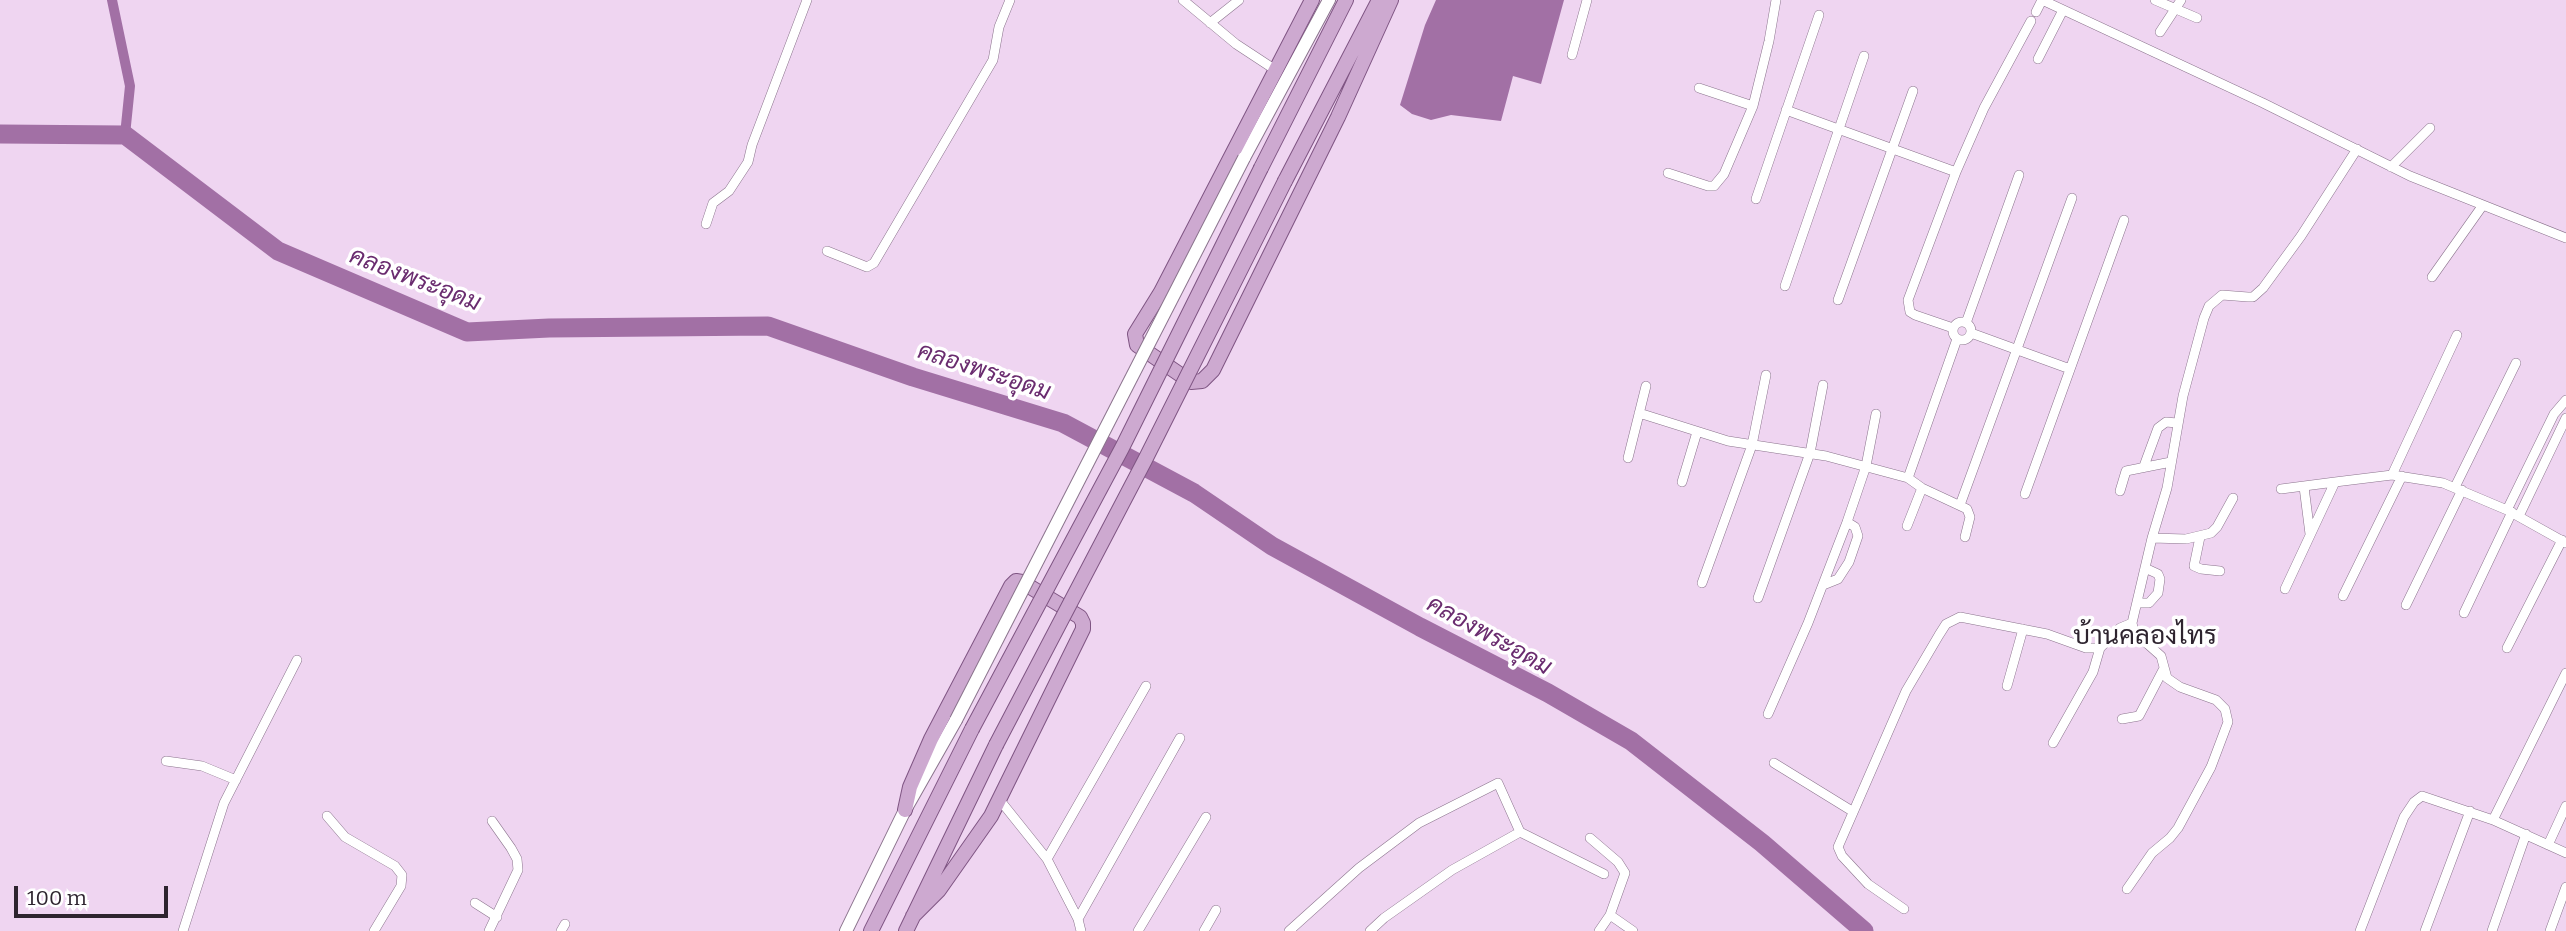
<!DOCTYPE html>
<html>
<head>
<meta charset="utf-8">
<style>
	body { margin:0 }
	#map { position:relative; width:2566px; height:931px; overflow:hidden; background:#efd5f1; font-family:Bitter,serif }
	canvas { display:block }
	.scale { position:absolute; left:14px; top:886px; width:154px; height:32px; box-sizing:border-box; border:4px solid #2e242f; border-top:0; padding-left:9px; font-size:21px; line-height:24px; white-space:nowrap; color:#2e242f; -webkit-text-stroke:5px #fff; paint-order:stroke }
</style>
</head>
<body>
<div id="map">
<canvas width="2566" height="931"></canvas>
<div class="scale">100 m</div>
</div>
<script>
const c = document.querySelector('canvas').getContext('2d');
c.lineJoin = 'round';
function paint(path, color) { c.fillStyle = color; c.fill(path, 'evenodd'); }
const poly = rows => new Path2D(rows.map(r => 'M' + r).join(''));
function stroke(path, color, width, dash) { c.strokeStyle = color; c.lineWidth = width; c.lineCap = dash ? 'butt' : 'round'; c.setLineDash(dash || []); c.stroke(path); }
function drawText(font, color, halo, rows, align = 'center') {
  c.font = font + ' Bitter,Sarabun,serif'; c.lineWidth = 7; c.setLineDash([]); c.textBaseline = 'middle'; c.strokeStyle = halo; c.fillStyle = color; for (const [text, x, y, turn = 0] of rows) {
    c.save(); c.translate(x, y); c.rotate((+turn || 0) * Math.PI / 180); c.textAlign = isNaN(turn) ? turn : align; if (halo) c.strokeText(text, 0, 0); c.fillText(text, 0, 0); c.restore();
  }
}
paint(poly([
	[1436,0,1564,0,1541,84,1513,76,1501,121,1451,115,1431,120,1412,114,1400,105,1425,25]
]), '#a270a5');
stroke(poly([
	[112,0,130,86,125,135]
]), '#a270a5', 10);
stroke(poly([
	[0,134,125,135,278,251,467,332,549,328,768,326,913,377,1063,423,1194,493,1272,546,1420,627,1548,693,1631,741,1762,843,1864,931]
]), '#a270a5', 19);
const minor = poly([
	[1183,0,1236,44,1274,69],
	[2042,0,2263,103,2410,176,2566,238],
	[2155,0,2197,18],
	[2036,12,2042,0],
	[1210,23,1239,0],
	[2160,32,2181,0],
	[1572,55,1587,0],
	[2038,59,2063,10],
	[1699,88,1753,106],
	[1786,110,1956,172],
	[2391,167,2430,128],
	[1668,173,1708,186,1714,186,1724,174,1753,106,1769,41,1776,0],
	[1756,199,1819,15],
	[706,224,713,203,729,191,748,162,752,145,807,0],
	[827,251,867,267,874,263,993,60,999,27,1010,0],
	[2432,277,2483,205],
	[1785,286,1864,56],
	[1838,300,1913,91],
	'1953 331a9 9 0 1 1 18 0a9 9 0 1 1-18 0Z',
	[1966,323,2019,175],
	[1953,328,1915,315,1910,312,1908,300,1956,172,1984,108,2031,21],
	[1971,333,2070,369],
	[1639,413,1728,441,1826,456,1908,478,1922,488,1967,509,1970,517,1965,537],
	[1628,458,1646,386],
	[2144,466,2158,428,2166,422,2177,423],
	[2392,475,2457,335],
	[1908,478,1957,339],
	[1682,482,1697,432],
	[2304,487,2310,534],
	[2455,487,2516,363],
	[2281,489,2335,482],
	[2120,491,2126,471,2171,462],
	[2025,494,2124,220],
	[1960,505,2072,198],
	[2507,510,2554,414,2566,400],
	[2519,516,2566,418],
	[1907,526,1922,488],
	[2200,537,2194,566,2201,569,2220,571],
	[2152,538,2186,539,2211,533,2217,527,2233,498],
	[1702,583,1752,445,1766,375],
	[1823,585,1838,579,1849,562,1858,536,1855,527,1847,522],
	[2285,589,2335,482,2392,475,2443,483,2507,510,2566,543],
	[2343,596,2402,476],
	[1758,598,1810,453,1823,385],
	[2137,603,2149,603,2158,593,2160,579,2158,574,2145,568],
	[2406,605,2462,490],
	[2464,613,2512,512],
	[2507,648,2562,540],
	[2007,686,2023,629],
	[1768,714,1808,623,1847,522,1866,466,1876,414],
	[2122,719,2139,716,2163,670],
	[2053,743,2093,672,2100,648,2120,628,2132,623],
	[166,761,202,766,236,780],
	[1774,763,1852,811],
	[999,799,1047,859,1078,919,1081,931],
	[327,816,345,837,395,866,402,875,401,886,374,931],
	[2493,820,2566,673],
	[1590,838,1618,862,1625,873,1610,915,1599,931],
	[2548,845,2566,806],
	[1047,859,1146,686],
	[2127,889,2152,853,2170,838,2178,828,2211,767,2228,722,2225,709,2216,700,2180,687,2167,678,2161,656,2134,632,2132,623,2152,538,2167,488,2183,396,2204,318,2209,306,2222,295,2248,297,2253,297,2263,288,2301,236,2357,149],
	[475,903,497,917],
	[1904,909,1868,884,1842,856,1838,847,1906,691,1939,635,1946,624,1960,617,2047,634,2086,648,2100,648],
	[1610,915,1633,931],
	[1078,919,1180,738],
	[183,931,224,803,297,660],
	[489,931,518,870,517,859,511,848,492,821],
	[561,931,565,924],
	[1138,931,1206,817],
	[1204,931,1216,910],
	[1289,931,1359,868,1419,823,1498,783,1520,832,1604,874],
	[1370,931,1384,918,1452,870,1520,832],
	[2360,931,2404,817,2414,802,2422,796,2493,820,2566,853],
	[2425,931,2470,811],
	[2492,931,2526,834],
	[2550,931,2566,887]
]);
const secondary = poly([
	[1244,158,1329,0],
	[846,931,905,810,956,720]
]);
const primary = poly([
	[1312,0,1161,292,1135,334,1137,345,1191,382,1202,381,1213,370,1338,117,1391,0],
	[1261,168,1346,0],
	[1285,181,1379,0],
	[905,810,910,787,931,739,1011,586,1016,581,1022,582,1080,617,1083,623,1083,629,991,816,939,890,913,916],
	[871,931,972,729],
	[906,931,996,745]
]);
stroke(minor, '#8b748d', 10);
stroke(secondary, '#8b748d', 14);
stroke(primary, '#7f5583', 16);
stroke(minor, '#fff', 9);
stroke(secondary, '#fff', 12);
stroke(primary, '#cda9d0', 14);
const secondaryBridge = poly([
	[956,720,1244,158]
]);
const primaryBridge = poly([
	[972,729,1122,448,1261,168],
	[996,745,1145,460,1285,181]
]);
stroke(secondaryBridge, '#8b748d', 14, []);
stroke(primaryBridge, '#7f5583', 16, []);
stroke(secondaryBridge, '#fff', 12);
stroke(primaryBridge, '#cda9d0', 14);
drawText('italic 24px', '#6a2c6f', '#fff', [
	["คลองพระอุดม",415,280,21],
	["คลองพระอุดม",984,372,18],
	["คลองพระอุดม",1489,636,29]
]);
drawText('26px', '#2e242f', '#fff', [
	["บ้านคลองไทร",2145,637]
]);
</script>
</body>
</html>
